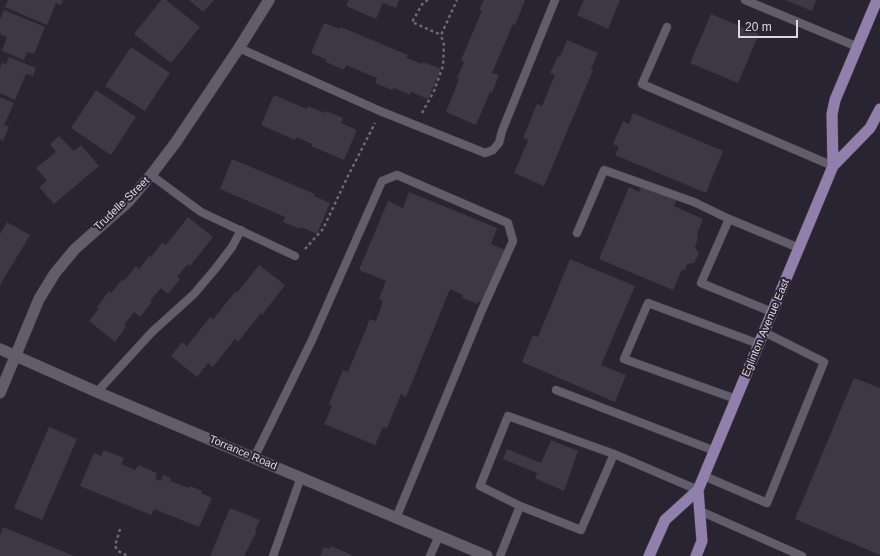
<!DOCTYPE html>
<html>
<head>
<meta charset="utf-8">
<style>
	body { margin:0 }
	#map { position:relative; width:880px; height:556px; overflow:hidden; background:#292431; font-family:Helvetica,sans-serif }
	canvas { display:block }
	.scale { position:absolute; left:738px; top:20px; width:60px; height:18px; box-sizing:border-box; border:2px solid #dbd8e0; border-top:0; padding-left:5px; font-size:12px; line-height:14px; white-space:nowrap; color:#dbd8e0; -webkit-text-stroke:3px #292431; paint-order:stroke }
</style>
</head>
<body>
<div id="map">
<canvas width="880" height="556"></canvas>
<div class="scale">20 m</div>
</div>
<script>
const c = document.querySelector('canvas').getContext('2d');
c.lineJoin = 'round';
function paint(path, color) { c.fillStyle = color; c.fill(path, 'evenodd'); }
const poly = rows => new Path2D(rows.map(r => 'M' + r).join(''));
function stroke(path, color, width, dash) { c.strokeStyle = color; c.lineWidth = width; c.lineCap = dash ? 'butt' : 'round'; c.setLineDash(dash || []); c.stroke(path); }
function drawText(font, color, halo, rows, align = 'center') {
  c.font = font + ' Helvetica,sans-serif'; c.lineWidth = 4; c.setLineDash([]); c.textBaseline = 'middle'; c.strokeStyle = halo; c.fillStyle = color; for (const [text, x, y, turn = 0] of rows) {
    c.save(); c.translate(x, y); c.rotate((+turn || 0) * Math.PI / 180); c.textAlign = isNaN(turn) ? turn : align; if (halo) c.strokeText(text, 0, 0); c.fillText(text, 0, 0); c.restore();
  }
}
paint(poly([
	[8,0,63,0,61,5,56,3,47,25,5,7],
	[161,0,166,0,200,27,171,63,134,34],
	[189,0,214,0,203,12],
	[349,0,399,0,396,8,383,3,376,19,346,6],
	[484,0,525,0,515,25,513,24,492,73,499,75,492,93,490,92,476,125,446,112,459,79,457,78,464,62,461,60,482,11,479,10],
	[584,0,620,0,608,29,577,15],
	[785,0,816,0,812,11],
	[4,10,45,27,34,54,27,52,24,60,2,51,7,37,0,34,0,19],
	[711,14,759,34,738,83,690,63],
	[324,23,340,29,341,27,408,55,406,58,422,64,423,62,441,69,428,99,411,92,410,95,394,88,392,90,375,83,377,78,346,65,344,70,326,62,327,60,311,53],
	[567,40,598,53,591,69,593,70,544,186,514,173,528,140,523,138,537,104,542,106,555,75,550,73,558,56,560,57],
	[131,47,170,73,145,111,105,86],
	[9,57,36,68,33,76,26,74,15,100,0,93,0,68,2,63,6,64],
	[96,90,136,117,111,155,71,128],
	[274,95,307,109,308,106,324,113,326,111,343,118,341,123,357,130,344,160,311,146,312,144,296,137,295,140,261,125],
	[0,97,14,103,4,125,9,127,3,141,0,139],
	[633,113,723,151,706,193,615,155,619,147,613,144,623,121,629,124],
	[59,136,74,151,81,145,99,166,54,204,39,187,47,181,36,168,56,152,50,144],
	[232,159,315,194,314,196,330,203,317,234,301,227,300,229,283,222,285,217,220,189],
	[642,184,677,199,674,206,703,219,697,234,698,238,695,247,699,253,694,263,687,264,685,270,682,270,673,290,599,259,629,187,639,192],
	[409,192,497,228,491,244,505,250,483,302,479,301,477,304,462,298,463,295,450,289,406,397,401,394,387,428,383,427,375,445,324,424,332,406,329,404,343,370,348,372,370,319,376,321,383,301,379,299,386,281,359,270,388,201,403,208],
	[188,217,213,237,190,266,188,264,177,277,180,279,168,294,161,288,150,301,152,302,140,317,134,312,124,325,126,327,115,342,89,321,99,308,97,307,109,291,111,293,123,279,124,281,136,266,139,269,149,256,151,257,162,243,166,245],
	[7,222,30,235,0,285,0,234],
	[570,259,635,286,601,365,626,375,615,402,522,362,533,335,538,337],
	[259,265,285,285,262,315,261,313,238,342,235,339,213,367,208,363,197,377,171,356,182,342,187,346,210,317,213,319,235,292,237,293],
	[854,378,880,388,880,555,795,519],
	[49,427,77,439,42,520,14,508],
	[551,440,578,451,564,491,535,478,537,473,503,459,507,449,541,463],
	[104,450,124,458,121,464,135,470,138,465,157,473,155,479,161,481,163,475,171,478,170,481,189,488,190,486,202,491,201,493,212,498,199,527,154,509,151,515,80,486,94,453,101,456],
	[230,508,260,520,255,531,257,531,244,556,210,556],
	[3,527,74,556,0,556,0,535],
	[331,546,352,555,351,556,320,556,324,547,329,549]
]), '#3d3845');
const service = poly([
	[745,0,858,47],
	[667,27,642,84,833,166],
	[239,48,380,111,485,153,493,150,499,143,502,131,555,0],
	[151,175,201,212,295,256],
	[729,219,701,283,772,312],
	[577,233,604,170,694,202,729,219,799,248],
	[556,390,715,451],
	[97,392,152,332,194,294,216,268,232,247,241,230],
	[736,399,624,359,648,303,759,344],
	[254,458,312,340,382,181,397,175,508,223,513,241,482,310,396,518],
	[704,476,767,503,824,362,764,332],
	[520,506,480,486,508,416,614,454],
	[700,511,802,556],
	[273,556,301,477],
	[430,556,439,536],
	[500,556,520,506,581,530,614,454,698,490]
]);
const minor = poly([
	[0,349,97,392,487,556]
]);
const tertiary = poly([
	[0,393,39,299,55,273,75,249,128,202,151,175,176,142,239,48,269,0]
]);
const primary = poly([
	[833,166,832,114,835,100,877,0],
	[649,556,665,520,698,490,833,166,870,128,880,109],
	[696,556,702,541,698,490]
]);
stroke(service, '#423e48', 9);
stroke(minor, '#423e48', 12);
stroke(tertiary, '#423e48', 12);
stroke(primary, '#423e48', 12);
stroke(poly([
	[428,0,423,3,412,22,441,35],
	[422,113,434,91,443,66,444,45,441,35,457,0],
	[305,249,323,229,347,178,375,123],
	[120,529,115,546,118,551,128,556]
]), '#6d6974', 2.5, [3, 3]);
stroke(service, '#625d6b', 8);
stroke(minor, '#625d6b', 11);
stroke(tertiary, '#625d6b', 11);
stroke(primary, '#917fac', 11);
drawText('11px', '#dbd8e0', '#292431', [
	["Trudelle Street",122,204,-44],
	["Eglinton Avenue East",766,328,-67],
	["Torrance Road",243,453,23]
]);
</script>
</body>
</html>
